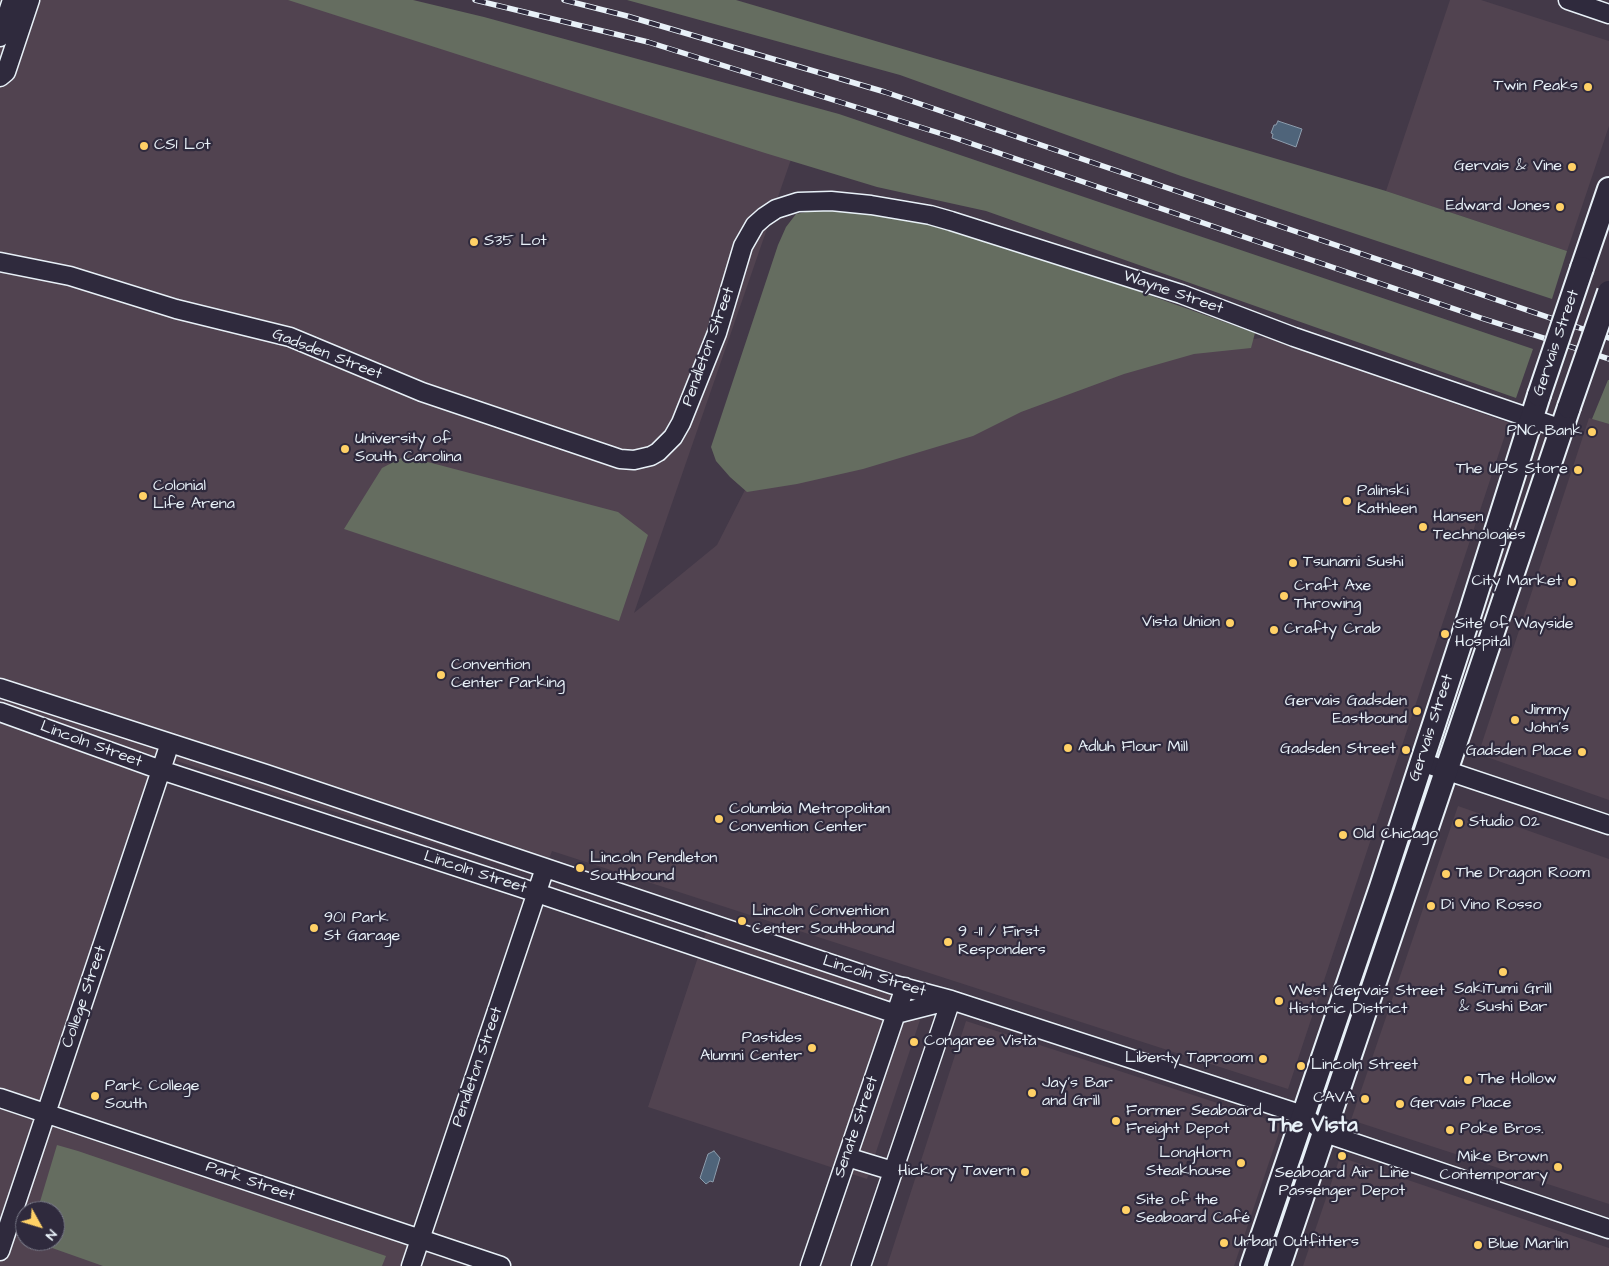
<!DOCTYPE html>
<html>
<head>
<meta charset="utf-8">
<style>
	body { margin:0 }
	#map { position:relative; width:1609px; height:1266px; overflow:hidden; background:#433948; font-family:"Architects Daughter",sans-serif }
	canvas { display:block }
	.north { position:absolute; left:15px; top:1201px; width:50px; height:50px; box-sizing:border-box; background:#2f2a3d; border:1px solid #797a88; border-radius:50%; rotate:129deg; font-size:14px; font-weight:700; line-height:20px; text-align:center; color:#e8f1f8 }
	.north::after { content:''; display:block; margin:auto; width:18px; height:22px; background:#ffd166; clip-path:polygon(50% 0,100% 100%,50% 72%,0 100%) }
</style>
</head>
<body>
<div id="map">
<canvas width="1609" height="1266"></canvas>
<div class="north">N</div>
</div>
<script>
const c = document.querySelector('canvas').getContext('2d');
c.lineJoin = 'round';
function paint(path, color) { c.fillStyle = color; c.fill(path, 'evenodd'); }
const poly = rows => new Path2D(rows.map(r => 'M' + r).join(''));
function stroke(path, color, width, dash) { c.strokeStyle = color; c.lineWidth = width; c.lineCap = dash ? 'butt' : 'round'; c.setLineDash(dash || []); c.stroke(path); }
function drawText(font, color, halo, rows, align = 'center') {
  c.font = font + ' "Architects Daughter",sans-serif'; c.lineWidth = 4.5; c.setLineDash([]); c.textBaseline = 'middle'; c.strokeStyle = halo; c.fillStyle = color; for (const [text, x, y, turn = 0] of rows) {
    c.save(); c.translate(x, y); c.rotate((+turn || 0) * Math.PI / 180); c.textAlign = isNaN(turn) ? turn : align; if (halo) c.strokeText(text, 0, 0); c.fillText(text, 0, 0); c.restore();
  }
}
paint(poly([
	[0,0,296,0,797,142,634,613,717,545,748,484,1046,393,1213,346,1266,337,1509,423,1288,1089,552,851,542,878,164,757,45,1115,423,1239,414,1266,0,1266],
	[25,1211,55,1211,55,1241,25,1241],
	[1450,0,1481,0,1609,41,1609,126,1567,251,1386,191],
	[1589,418,1609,424,1609,800,1484,756,1481,746],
	[1458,806,1609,859,1609,1204,1351,1120],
	[707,930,926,1002,867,1179,648,1107],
	[966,1021,1282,1124,1234,1266,887,1266],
	[1340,1157,1609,1248,1609,1266,1303,1266]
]), '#514350');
paint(poly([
	[288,0,413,0,484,17,839,114,1533,349,1516,398,986,211,877,187,765,153],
	[627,0,736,0,1386,191,1567,251,1552,299,1181,176,900,75],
	[845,207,933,223,1068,266,1255,333,1251,348,1194,354,1124,374,1021,412,973,436,863,469,797,484,747,492,730,477,716,461,711,447,778,245,786,227,796,214,822,209],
	[1608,380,1609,380,1609,424,1592,419],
	[405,456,618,512,648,535,619,621,344,529,382,468],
	[57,1145,78,1151,386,1256,382,1266,103,1266,38,1243,38,1241,55,1241,55,1211,38,1211,39,1205]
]), '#656d60');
const water = poly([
	[1278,121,1302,129,1296,147,1272,138,1273,134,1271,133,1274,125,1276,125,1278,121],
	[714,1151,720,1158,713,1182,710,1181,706,1184,700,1178,708,1154,714,1151]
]);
paint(water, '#4f647a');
stroke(water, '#8c9cac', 1);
const minor = poly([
	[1568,0,1609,14],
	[0,37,12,0],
	[0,77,6,72,30,0],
	[0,262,70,276,176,309,290,337,422,392,620,459,634,460,651,456,658,452,673,437,681,423,717,333,743,246,755,225,764,217,776,209,798,202,831,201,871,205,930,215,951,221,1181,294,1294,337,1562,429],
	[0,688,266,774,891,984,951,1000,1303,1115,1325,1133,1609,1229],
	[0,712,161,770,537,893,896,1014,951,1000],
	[1421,762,1609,825],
	[0,1098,501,1266],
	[847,1157,893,1171],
	[0,1251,170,743],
	[411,1266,545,868],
	[810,1266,905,987],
	[861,1266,951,1000]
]);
const major = poly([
	[1582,268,1609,189],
	[1252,1266,1381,887,1467,623,1539,395],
	[1279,1266,1569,407]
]);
stroke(minor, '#e8f1f8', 21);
stroke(major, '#e8f1f8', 26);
stroke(minor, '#2f2a3d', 18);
stroke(major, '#2f2a3d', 22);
const rail = poly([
	[475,0,648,42,955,138,1481,318,1609,359],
	[564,0,627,16,885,92,1609,338]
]);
stroke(rail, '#e8f1f8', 5.5);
stroke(rail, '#2f2a3d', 4, [11]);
const majorBridge = poly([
	[1539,395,1582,268],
	[1569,407,1609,292]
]);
stroke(majorBridge, '#e8f1f8', 26, []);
stroke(majorBridge, '#2f2a3d', 22);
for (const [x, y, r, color] of [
	[1588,87,5,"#ffd166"],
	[144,146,5,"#ffd166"],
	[1572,167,5,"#ffd166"],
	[1560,207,5,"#ffd166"],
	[474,242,5,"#ffd166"],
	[1592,432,5,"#ffd166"],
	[345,449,5,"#ffd166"],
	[1578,470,5,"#ffd166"],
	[143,496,5,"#ffd166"],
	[1347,501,5,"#ffd166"],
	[1423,527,5,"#ffd166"],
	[1293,563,5,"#ffd166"],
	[1572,582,5,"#ffd166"],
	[1284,596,5,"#ffd166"],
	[1230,623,5,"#ffd166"],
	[1274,630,5,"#ffd166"],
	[1445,634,5,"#ffd166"],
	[441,675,5,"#ffd166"],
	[1417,711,5,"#ffd166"],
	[1515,720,5,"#ffd166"],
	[1068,748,5,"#ffd166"],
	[1406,750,5,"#ffd166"],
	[1582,752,5,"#ffd166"],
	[719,819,5,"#ffd166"],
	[1459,823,5,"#ffd166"],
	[1343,835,5,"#ffd166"],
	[580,868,5,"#ffd166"],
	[1446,874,5,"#ffd166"],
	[1431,906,5,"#ffd166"],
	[742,921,5,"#ffd166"],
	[314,928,5,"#ffd166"],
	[948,942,5,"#ffd166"],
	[1503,972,5,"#ffd166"],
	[1279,1001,5,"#ffd166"],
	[914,1042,5,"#ffd166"],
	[812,1048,5,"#ffd166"],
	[1263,1059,5,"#ffd166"],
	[1301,1066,5,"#ffd166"],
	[1468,1080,5,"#ffd166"],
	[1032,1093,5,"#ffd166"],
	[95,1096,5,"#ffd166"],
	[1365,1099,5,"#ffd166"],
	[1400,1104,5,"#ffd166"],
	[1116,1121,5,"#ffd166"],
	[1450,1130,5,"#ffd166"],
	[1342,1156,5,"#ffd166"],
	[1241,1163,5,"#ffd166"],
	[1558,1167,5,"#ffd166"],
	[1025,1172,5,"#ffd166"],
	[1126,1210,5,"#ffd166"],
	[1224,1243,5,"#ffd166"],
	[1478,1245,5,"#ffd166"]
]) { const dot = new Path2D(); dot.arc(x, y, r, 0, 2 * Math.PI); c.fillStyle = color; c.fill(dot); stroke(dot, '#2f2a3d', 2); }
drawText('16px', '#e8f1f8', '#2f2a3d', [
	["Twin Peaks",1578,87,"right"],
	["CS1 Lot",154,146],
	["Gervais & Vine",1562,167,"right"],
	["Edward Jones",1550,207,"right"],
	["S35 Lot",484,242],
	["PNC Bank",1582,432,"right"],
	["University of",355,440],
	["South Carolina",355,458],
	["The UPS Store",1568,470,"right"],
	["Colonial",153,487],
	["Life Arena",153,505],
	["Palinski",1357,492],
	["Kathleen",1357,510],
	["Hansen",1433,518],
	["Technologies",1433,536],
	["Tsunami Sushi",1303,563],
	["City Market",1562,582,"right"],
	["Craft Axe",1294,587],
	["Throwing",1294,605],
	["Vista Union",1220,623,"right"],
	["Site of Wayside",1455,625],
	["Hospital",1455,643],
	["Crafty Crab",1284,630],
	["Convention",451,666],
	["Center Parking",451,684],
	["Gervais Gadsden",1407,702,"right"],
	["Eastbound",1407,720,"right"],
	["Jimmy",1525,711],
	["John's",1525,729],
	["Adluh Flour Mill",1078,748],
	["Gadsden Street",1396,750,"right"],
	["Gadsden Place",1572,752,"right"],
	["Columbia Metropolitan",729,810],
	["Convention Center",729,828],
	["Studio O2",1469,823],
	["Old Chicago",1353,835],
	["Lincoln Pendleton",590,859],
	["Southbound",590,877],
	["The Dragon Room",1456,874],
	["Di Vino Rosso",1441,906],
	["Lincoln Convention",752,912],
	["Center Southbound",752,930],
	["901 Park",324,919],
	["St Garage",324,937],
	["9 -11 / First",958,933],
	["Responders",958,951],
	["SakiTumi Grill",1503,990,"center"],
	["& Sushi Bar",1503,1008,"center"],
	["West Gervais Street",1289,992],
	["Historic District",1289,1010],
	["Pastides",802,1039,"right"],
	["Alumni Center",802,1057,"right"],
	["Congaree Vista",924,1042],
	["Liberty Taproom",1253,1059,"right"],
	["Lincoln Street",1311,1066],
	["The Hollow",1478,1080],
	["Jay's Bar",1042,1084],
	["and Grill",1042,1102],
	["Park College",105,1087],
	["South",105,1105],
	["CAVA",1355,1099,"right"],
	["Gervais Place",1410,1104],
	["Former Seaboard",1126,1112],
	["Freight Depot",1126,1130],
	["Poke Bros.",1460,1130],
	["LongHorn",1231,1154,"right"],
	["Steakhouse",1231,1172,"right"],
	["Mike Brown",1548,1158,"right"],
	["Contemporary",1548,1176,"right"],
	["Hickory Tavern",1015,1172,"right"],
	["Seaboard Air Line",1342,1174,"center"],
	["Passenger Depot",1342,1192,"center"],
	["Site of the",1136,1201],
	["Seaboard Café",1136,1219],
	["Urban Outfitters",1234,1243],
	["Blue Marlin",1488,1245]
], 'left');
drawText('16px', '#e8f1f8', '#2f2a3d', [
	["Wayne Street",1173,293,19],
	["Gervais Street",1557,343,-71],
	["Pendleton Street",709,347,-70],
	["Gadsden Street",327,355,21],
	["Gervais Street",1432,728,-72],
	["Lincoln Street",91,745,20],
	["Lincoln Street",475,873,18],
	["Lincoln Street",874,977,17],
	["College Street",85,997,-71],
	["Pendleton Street",478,1067,-71],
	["Senate Street",857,1127,-71],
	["Park Street",250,1182,19]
]);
drawText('bold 21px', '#e8f1f8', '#2f2a3d', [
	["The Vista",1313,1127]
]);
</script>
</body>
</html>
